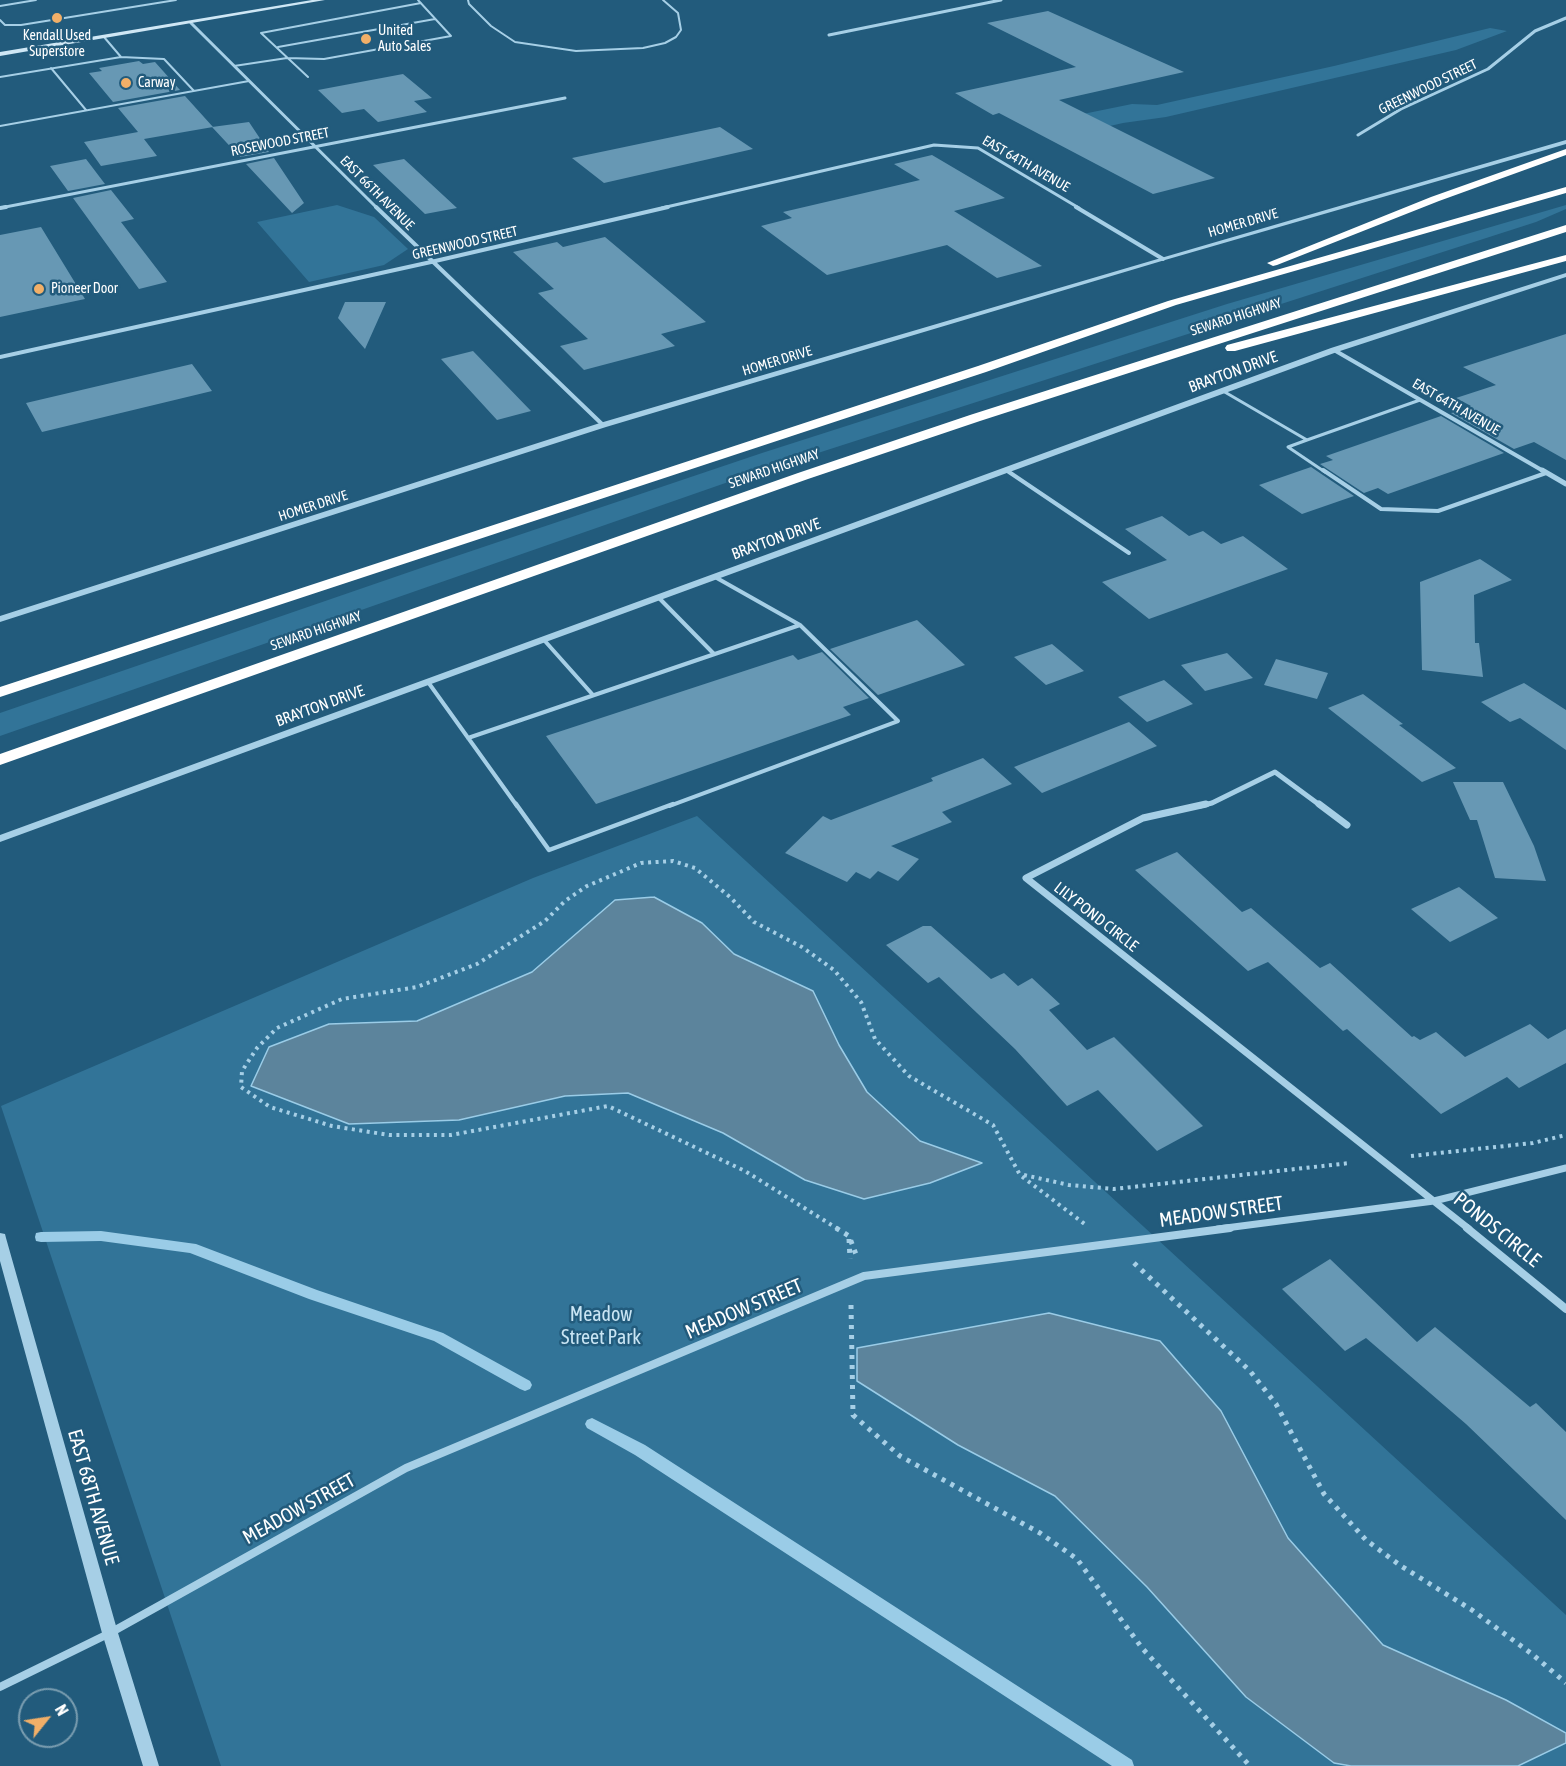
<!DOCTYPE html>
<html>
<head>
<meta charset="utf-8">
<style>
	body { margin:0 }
	#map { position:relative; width:1566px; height:1766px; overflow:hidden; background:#225b7c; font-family:"Asap Condensed",sans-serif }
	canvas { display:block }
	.north { position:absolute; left:18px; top:1688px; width:60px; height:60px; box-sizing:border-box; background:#225b7c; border:2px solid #7a9db0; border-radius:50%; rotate:60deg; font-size:16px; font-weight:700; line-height:24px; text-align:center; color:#fff }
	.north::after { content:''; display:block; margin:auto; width:21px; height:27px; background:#f1af68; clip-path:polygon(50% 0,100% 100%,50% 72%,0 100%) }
</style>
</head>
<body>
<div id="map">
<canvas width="1566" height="1766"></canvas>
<div class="north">N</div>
</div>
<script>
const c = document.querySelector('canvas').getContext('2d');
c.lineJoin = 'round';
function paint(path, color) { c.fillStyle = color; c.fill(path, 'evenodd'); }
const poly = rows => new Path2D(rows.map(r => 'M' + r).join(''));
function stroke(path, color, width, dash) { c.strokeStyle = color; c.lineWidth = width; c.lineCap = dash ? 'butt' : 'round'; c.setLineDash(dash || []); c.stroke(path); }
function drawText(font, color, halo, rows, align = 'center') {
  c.font = font + ' "Asap Condensed",sans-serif'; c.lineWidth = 5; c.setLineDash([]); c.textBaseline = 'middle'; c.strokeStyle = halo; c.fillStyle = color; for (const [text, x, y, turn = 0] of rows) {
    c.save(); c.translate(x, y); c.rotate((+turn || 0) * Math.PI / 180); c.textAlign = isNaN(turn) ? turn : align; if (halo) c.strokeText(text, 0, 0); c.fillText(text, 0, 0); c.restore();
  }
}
paint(poly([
	[1490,28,1507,31,1456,50,1166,117,1123,123,1057,138,1029,125,1132,104,1157,105,1334,66],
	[337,205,374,217,408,249,384,265,309,282,257,222],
	[1566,205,1566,209,1536,222,734,480,0,736,0,713,421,568,762,453,1227,304],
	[697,816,1566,1615,1566,1766,221,1766,1,1106,533,878]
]), '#327498');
const water = poly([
	[654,897,702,923,734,954,813,991,839,1045,867,1092,920,1141,982,1163,930,1183,864,1199,805,1180,723,1133,628,1093,565,1096,459,1120,349,1124,251,1086,269,1047,329,1024,417,1021,532,972,615,900,654,897],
	[1049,1313,1160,1341,1221,1411,1288,1538,1383,1645,1506,1700,1566,1733,1566,1743,1518,1766,1351,1766,1334,1763,1246,1697,1147,1587,1055,1496,958,1445,857,1381,857,1348,1049,1313]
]);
paint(water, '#5c849c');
stroke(water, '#9acce7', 1.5);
paint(poly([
	[101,1231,196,1244,317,1290,443,1333,530,1381,532,1385,530,1389,525,1391,520,1389,434,1341,309,1299,190,1253,101,1241,41,1242,36,1241,35,1237,36,1233,41,1232,101,1231],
	[592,1418,645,1445,1132,1760,1134,1766,1112,1766,635,1455,587,1428,585,1424,587,1420,592,1418]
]), '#9acce7');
paint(poly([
	[1048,11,1184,72,1059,100,1215,178,1153,194,999,113,993,115,955,93,1076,67,987,23],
	[139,61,143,64,155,62,180,90,113,102,89,73,102,71,99,68],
	[403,74,432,98,414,101,427,112,378,122,364,109,342,113,318,90],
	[185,96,213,127,144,139,157,156,101,166,84,142,138,132,118,108],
	[249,122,269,152,240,157,212,127],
	[720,127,753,149,604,183,572,158],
	[932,155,1005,198,954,211,1042,266,997,278,947,245,827,275,761,226,792,218,783,212,920,180,894,164],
	[274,158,304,203,292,213,246,164],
	[86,159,105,184,68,191,50,166],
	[404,159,457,208,425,214,373,165],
	[111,190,134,219,121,222,167,282,139,289,73,198],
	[41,227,85,299,0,317,0,235],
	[605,237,706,322,661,334,675,346,584,370,560,346,588,339,538,293,554,289,513,252,557,242,563,247],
	[345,302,386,302,365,349,338,318],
	[1566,334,1566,460,1534,442,1514,449,1451,413,1471,406,1456,398,1496,385,1463,367],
	[473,351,531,411,497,420,441,359],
	[192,364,212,391,42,432,26,403],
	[1441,416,1504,453,1388,494,1378,488,1364,493,1320,464,1333,460,1326,456],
	[1311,467,1354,496,1302,514,1259,485],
	[1162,516,1189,536,1203,531,1221,544,1243,536,1288,569,1149,619,1102,582,1167,560,1125,529],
	[1480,559,1512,580,1474,595,1475,643,1479,643,1483,677,1422,670,1420,582],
	[917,620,965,665,878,695,830,649],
	[1052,644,1084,671,1046,685,1014,657],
	[822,652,869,698,843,707,851,715,596,804,546,736,793,655,798,660],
	[1227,653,1253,678,1205,691,1181,665],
	[1276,659,1328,673,1317,699,1264,685],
	[1164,680,1193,704,1147,722,1118,697],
	[1524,683,1566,710,1566,750,1520,718,1510,722,1481,702],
	[1363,694,1403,724,1399,725,1456,768,1422,782,1328,708],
	[1129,722,1157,746,1042,793,1014,767],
	[983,758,1012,784,942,812,952,822,891,846,919,859,898,881,878,871,870,879,856,872,847,882,785,853,823,816,831,820,933,781,931,778],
	[1453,782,1503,782,1534,846,1546,881,1495,878,1477,820,1470,820],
	[1177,852,1242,912,1251,908,1320,968,1330,963,1412,1037,1414,1036,1420,1040,1436,1032,1465,1057,1530,1024,1548,1039,1566,1029,1566,1063,1519,1088,1507,1077,1441,1114,1347,1029,1343,1031,1268,962,1248,971,1135,870],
	[1459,887,1498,918,1450,942,1411,909],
	[923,926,931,926,991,979,1004,973,1018,986,1032,978,1060,1004,1049,1010,1087,1050,1114,1037,1203,1126,1157,1151,1098,1090,1067,1106,1015,1049,939,977,928,983,886,945],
	[1330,1259,1417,1342,1435,1327,1530,1407,1536,1403,1566,1432,1566,1520,1466,1424,1366,1338,1345,1351,1282,1289]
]), '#6798b4');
stroke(poly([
	[1411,1156,1533,1143,1566,1135],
	[1024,1175,1069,1185,1114,1189,1350,1163],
	[838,1229,745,1171,608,1106,451,1135,389,1135,332,1126,270,1107,241,1087,242,1071,257,1048,277,1028,342,999,417,987,477,964,545,921,565,901,587,886,641,863,673,861,695,868,730,897,754,922,802,947,834,970,861,1002,875,1039,909,1076,993,1125,1020,1175,1086,1225]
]), '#a6cfe6', 4, [3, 4.5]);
stroke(poly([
	[836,1228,849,1236,857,1257],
	[849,1239,850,1259],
	[1134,1263,1250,1371,1276,1404,1324,1494,1366,1540,1401,1566,1472,1610,1532,1654,1566,1683],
	[851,1305,853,1415,900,1456,1040,1533,1077,1559,1142,1648,1250,1766]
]), '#a6cfe6', 5, [4, 6]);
stroke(poly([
	[468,0,469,4,491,26,515,42,576,51,643,48,665,43,676,37,681,30,678,13,663,0],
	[0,6,36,0],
	[0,20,5,25,21,25,176,0],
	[104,37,121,57],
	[278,47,435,19],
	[234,66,287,58,324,59,451,36,418,0],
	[51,68,86,110],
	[0,77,121,57,164,59,194,91],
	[308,77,261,33,421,3],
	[0,126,249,81]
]), '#a6cfe6', 2);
stroke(poly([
	[1223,391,1307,440,1420,400],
	[1307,440,1288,447,1325,472],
	[1006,470,1009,472]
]), '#a6cfe6', 3);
stroke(poly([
	[1006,470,1129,553],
	[1323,470,1381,509,1438,511,1546,473],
	[659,598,714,654],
	[544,640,593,695],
	[428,682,517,806],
	[468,738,800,625],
	[669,806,898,721,800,625,715,577]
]), '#a6cfe6', 4);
stroke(poly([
	[516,804,549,850,673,804]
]), '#a6cfe6', 4.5);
stroke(poly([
	[191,23,377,208],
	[829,35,1001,0],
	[1358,135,1401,109,1488,69,1535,31,1566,18],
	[0,208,565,98],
	[662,208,934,145,978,148,1079,208]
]), '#a6cfe6', 3);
stroke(poly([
	[376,207,603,425],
	[1076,207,1163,259],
	[0,208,6,207],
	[1334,350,1545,472],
	[0,357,431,262,668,207]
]), '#a6cfe6', 4);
stroke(poly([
	[1542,470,1566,484],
	[1200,806,1212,803,1275,772,1321,806]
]), '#a6cfe6', 5);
stroke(poly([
	[1206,804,1143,818,1026,878,1469,1229],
	[1319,804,1347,825],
	[1218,1229,1434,1201,1566,1168]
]), '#a6cfe6', 7);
stroke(poly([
	[1467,1228,1566,1309],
	[0,1687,110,1633,406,1468,864,1276,1230,1228]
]), '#a6cfe6', 8);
paint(poly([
	[1566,140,1566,144,1165,260,606,427,0,622,0,616,600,423,1161,258,1566,140],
	[1566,273,1566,277,1337,352,0,842,0,835,1331,348,1566,273],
	[0,1233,5,1234,6,1238,118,1633,159,1766,143,1766,102,1633,0,1261,0,1233]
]), '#a6cfe6');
paint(poly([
	[312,0,325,0,0,56,0,52,312,0]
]), '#cfe7f5');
paint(poly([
	[1566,149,1566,155,1439,201,1277,265,1273,266,1267,263,1431,197,1566,149],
	[1566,187,1566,193,1176,305,986,372,0,697,0,687,978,366,1168,301,1566,187],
	[1566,225,1566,232,980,421,808,479,0,765,0,754,798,473,970,415,1566,225],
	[1566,255,1566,261,1235,351,1227,351,1225,348,1227,345,1566,255]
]), '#fff');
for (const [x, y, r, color] of [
	[57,18,6,"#f1af68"],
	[366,39,6,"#f1af68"],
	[126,83,6,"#f1af68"],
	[39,289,6,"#f1af68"]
]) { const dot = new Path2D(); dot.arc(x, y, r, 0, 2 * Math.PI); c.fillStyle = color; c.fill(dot); stroke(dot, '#225b7c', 2); }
drawText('14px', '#fff', '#225b7c', [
	["United",378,31],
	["Auto Sales",378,47],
	["Kendall Used",57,36,"center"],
	["Superstore",57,52,"center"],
	["Carway",138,83],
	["Pioneer Door",51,289]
], 'left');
drawText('14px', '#fff', '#225b7c', [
	["GREENWOOD STREET",1428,87,-26],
	["ROSEWOOD STREET",280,142,-11],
	["EAST 64TH AVENUE",1026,164,30],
	["EAST 66TH AVENUE",377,193,45],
	["HOMER DRIVE",1243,223,-16],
	["GREENWOOD STREET",465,243,-13],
	["SEWARD HIGHWAY",1236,317,-18],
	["HOMER DRIVE",777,361,-17],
	["EAST 64TH AVENUE",1456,407,30],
	["SEWARD HIGHWAY",774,469,-19],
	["HOMER DRIVE",313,506,-18],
	["SEWARD HIGHWAY",316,631,-19]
]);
drawText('16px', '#fff', '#225b7c', [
	["BRAYTON DRIVE",1233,372,-20],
	["BRAYTON DRIVE",776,539,-20],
	["BRAYTON DRIVE",320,706,-20],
	["LILY POND CIRCLE",1096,917,38]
]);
drawText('20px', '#fff', '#225b7c', [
	["MEADOW STREET",1221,1212,-8],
	["PONDS CIRCLE",1497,1230,39],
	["MEADOW STREET",744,1309,-23],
	["EAST 68TH AVENUE",93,1497,74],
	["MEADOW STREET",299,1509,-29]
]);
drawText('20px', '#c9e5f4', '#225b7c', [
	["Meadow",601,1315],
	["Street Park",601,1338]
]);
</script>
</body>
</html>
